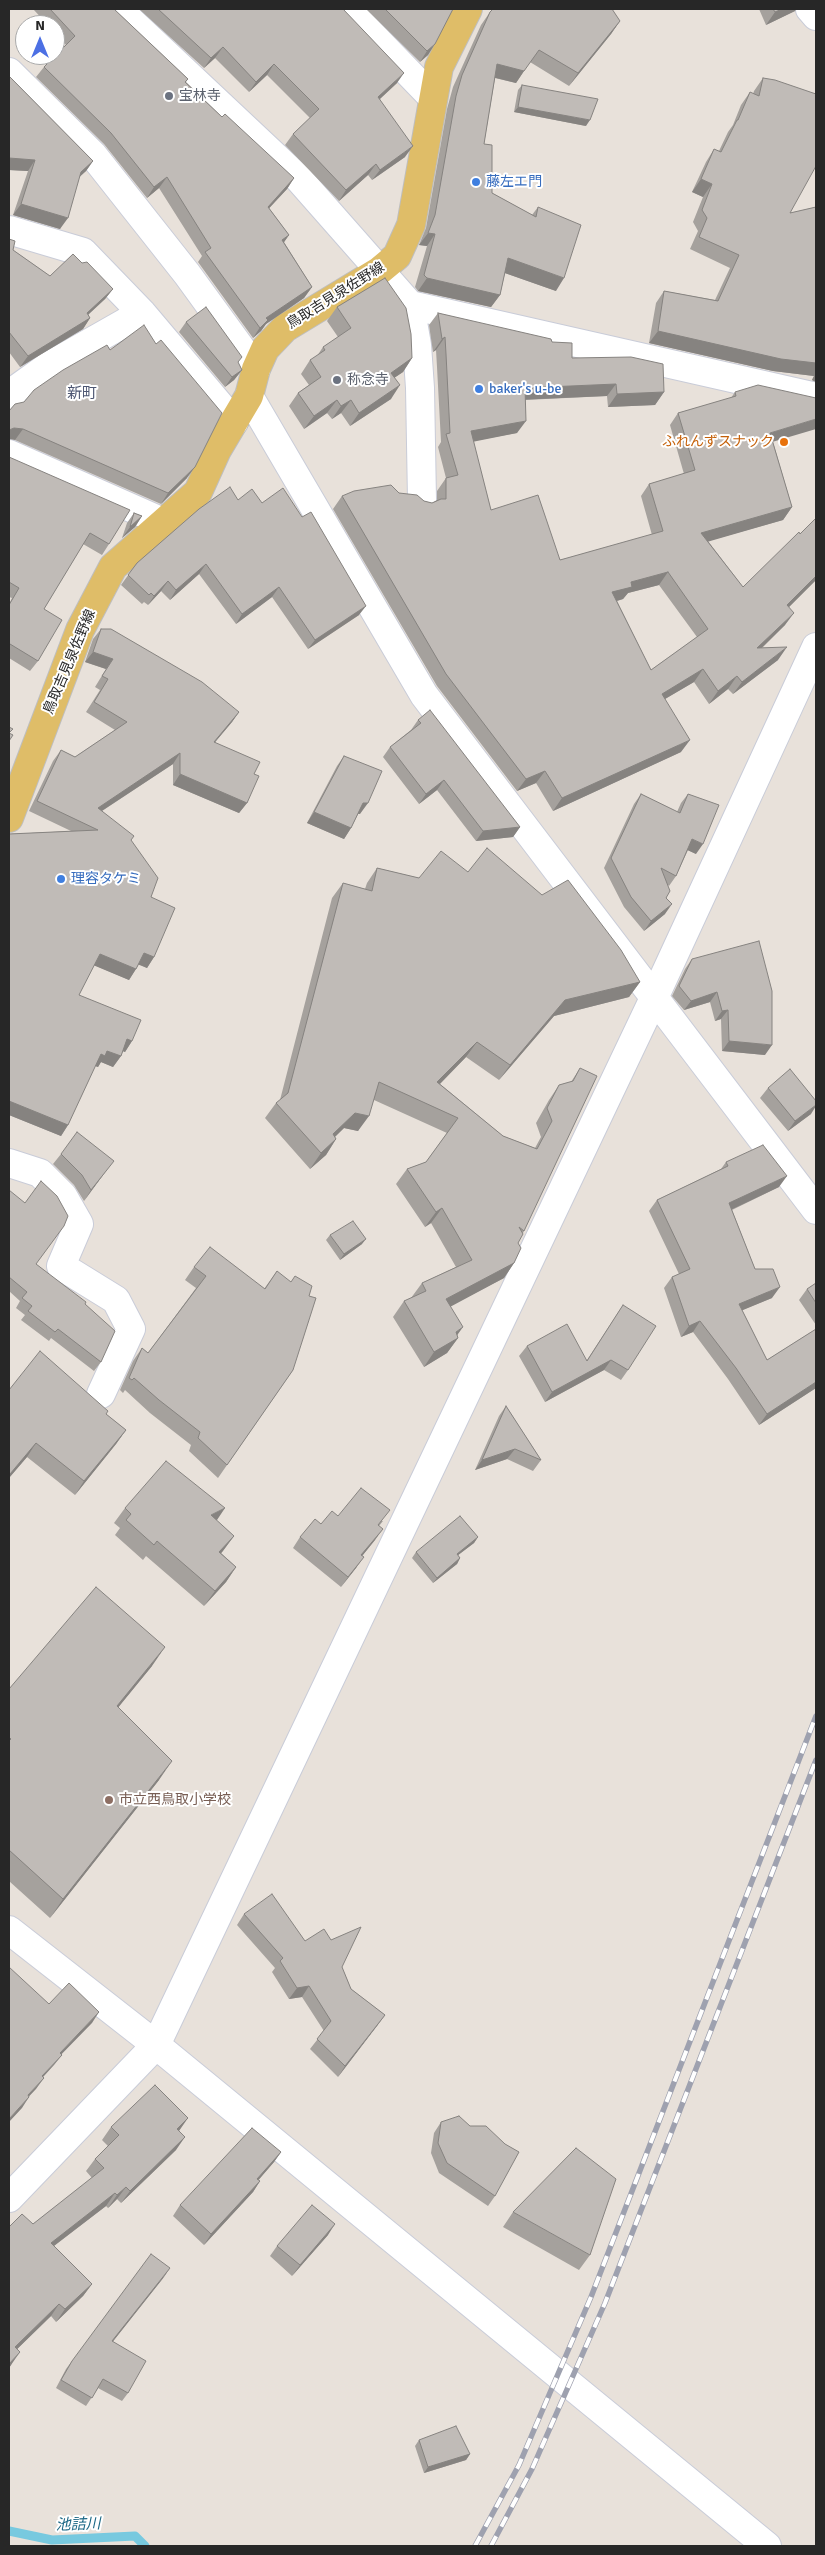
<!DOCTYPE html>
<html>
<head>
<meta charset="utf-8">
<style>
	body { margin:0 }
	#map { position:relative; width:825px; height:2555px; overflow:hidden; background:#e8e1da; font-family:Signika,sans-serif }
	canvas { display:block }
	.frame { position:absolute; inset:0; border:10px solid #272727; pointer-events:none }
	.north { position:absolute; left:15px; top:15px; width:50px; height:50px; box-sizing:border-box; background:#fff; border:1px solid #a9a9a9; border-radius:50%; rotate:0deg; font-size:14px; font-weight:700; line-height:20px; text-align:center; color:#272727 }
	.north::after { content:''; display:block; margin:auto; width:18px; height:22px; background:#4c70e4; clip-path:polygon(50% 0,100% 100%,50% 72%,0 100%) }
</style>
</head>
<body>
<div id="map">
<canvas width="825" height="2555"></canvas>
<div class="frame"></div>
<div class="north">N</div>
</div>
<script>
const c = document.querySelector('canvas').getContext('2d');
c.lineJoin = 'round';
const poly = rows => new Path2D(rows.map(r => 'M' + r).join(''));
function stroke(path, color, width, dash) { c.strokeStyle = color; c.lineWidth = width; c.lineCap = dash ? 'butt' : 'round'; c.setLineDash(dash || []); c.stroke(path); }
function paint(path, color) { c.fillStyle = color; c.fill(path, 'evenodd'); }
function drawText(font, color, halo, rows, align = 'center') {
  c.font = font + ' Signika,"Noto Sans JP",sans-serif'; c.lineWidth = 4; c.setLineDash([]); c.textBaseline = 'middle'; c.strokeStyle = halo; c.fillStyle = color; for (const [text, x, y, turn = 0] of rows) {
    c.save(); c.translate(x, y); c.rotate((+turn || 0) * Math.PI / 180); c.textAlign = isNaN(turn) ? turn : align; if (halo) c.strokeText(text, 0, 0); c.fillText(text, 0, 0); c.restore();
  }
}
stroke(poly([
	[9,2531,52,2540,135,2536,145,2546]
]), '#78c9df', 9);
const minor = poly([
	[118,9,299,179,410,305,816,397],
	[347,9,432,97],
	[810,9,816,16],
	[9,72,93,155,187,274,256,369],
	[9,230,83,252,142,313,234,422],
	[410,305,417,345,420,388,422,500],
	[249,396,424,695,816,1210],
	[9,399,15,390,47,367,142,313],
	[9,454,163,522],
	[9,1163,40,1173,63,1196,79,1224,61,1266,116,1300,131,1329,101,1394],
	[9,1930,156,2045,767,2546],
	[9,2198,156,2045,655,996,816,647]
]);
const major = poly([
	[9,818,80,630,113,567,198,492,217,450,249,396,256,369,265,349,285,328,379,271,397,256,411,225,439,67,468,9]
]);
stroke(minor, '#c9ccd8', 30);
stroke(major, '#bebebe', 30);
stroke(minor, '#fff', 28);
stroke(major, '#dfbd68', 28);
const rail = poly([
	[475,2546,519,2465,591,2297,816,1716],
	[491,2546,532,2469,605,2303,816,1760]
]);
stroke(rail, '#9ea1af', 5.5);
stroke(rail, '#fff', 4, [11]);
paint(poly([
	[33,9,114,9,188,79,186,82,222,117,294,178,287,189,269,208,289,235,284,242,312,287,304,298,266,324,261,331,253,338,198,262,202,256,159,188,147,198,104,144,36,77,44,67,66,45,55,32,55,25,48,25],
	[139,9,343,9,397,83,380,99,405,157,372,180,368,175,339,201,285,145,293,134,310,118,267,75,249,92,215,58,204,68],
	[366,9,453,9,428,55,420,62],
	[759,9,796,9,795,11,766,25],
	[490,12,620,21,611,34,569,86,530,62,516,83,495,78,484,144,492,193,532,215,538,207,556,291,505,273,500,295,491,307,418,291,415,287,427,246,419,245,426,228,447,109,453,87,481,25],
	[9,76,93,161,86,171,79,177,60,229,13,215,28,171,9,170],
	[763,78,790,213,816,207,816,382,812,380,814,376,773,371,649,343,656,303,664,291,715,300,730,268,690,249,698,231,693,222,703,197,692,192,706,162,714,149,719,151,728,132,733,125,741,105,750,92,753,94,754,91],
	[522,85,586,126,514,112,518,90],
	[9,239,13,250,50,276,82,263,113,289,105,299,88,315,90,318,83,329,20,367,9,352],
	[337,307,412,358,403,372,394,378,391,399,350,426,341,413,332,419,327,413,304,429,289,406,298,393,309,385,301,374,310,360,317,356,323,347,338,337,327,321],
	[438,313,552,342,572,358,664,392,655,405,608,407,607,396,525,400,517,433,473,441,491,510,560,560,652,535,641,496,649,484,684,474,670,425,678,413,731,398,735,392,773,442,792,507,783,520,708,541,743,587,800,534,816,518,816,580,789,607,785,625,762,648,778,660,733,694,728,689,709,704,694,682,665,699,681,752,553,811,536,783,517,791,437,686,333,509,342,496,399,493,424,501,432,503,437,500,437,491,446,478,438,447,441,442,437,367,436,350,433,352,429,325],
	[659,585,697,637,651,670,617,601,623,599,628,593],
	[186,322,238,363,242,370,234,380,225,387,179,332],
	[9,411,187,478,161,504,15,440],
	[9,457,109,544,102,555,83,544,44,609,38,661,30,671,9,658,9,604,12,598,9,597],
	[238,500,262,503,359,615,308,649,272,597,236,624,199,574,170,600,161,591,148,605,144,602,142,604,121,585,137,563],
	[134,513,142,516,135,527,122,538,127,523],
	[101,629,239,712,232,722,215,742,254,774,247,803,239,813,173,785,173,764,102,811,131,840,151,897,154,957,147,968,139,964,129,980,94,965,79,995,132,1041,125,1052,123,1051,121,1056,113,1067,101,1062,98,1067,95,1066,68,1125,61,1136,9,1115,9,834,71,831,29,811,53,761,61,750,75,757,115,730,86,712,100,690,95,687,106,669,85,662,93,639],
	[418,720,520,827,513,837,476,841,437,790,419,804,383,757,390,747,411,730],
	[344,756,360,814,358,814,351,828,344,839,307,823,337,766],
	[641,794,677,812,681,803,688,794,696,854,688,850,676,876,669,886,668,885,665,914,644,931,624,907,604,868,634,804],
	[377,868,419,878,468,872,640,982,629,997,554,1016,499,1080,466,1057,440,1084,503,1136,535,1148,541,1137,536,1123,549,1100,559,1085,571,1082,580,1068,524,1231,518,1243,514,1263,504,1278,450,1306,458,1338,447,1353,424,1367,393,1317,404,1301,411,1298,422,1283,456,1267,431,1223,425,1227,396,1184,407,1169,426,1162,447,1133,374,1100,358,1131,344,1128,335,1137,336,1139,326,1155,310,1169,265,1118,276,1103,280,1100,332,898,343,883,365,889,367,883],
	[692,959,765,1055,722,1051,721,1019,715,1021,710,1002,684,1010,672,996,685,969],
	[768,1088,811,1114,788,1131,760,1098],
	[61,1154,106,1171,84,1201,74,1185,53,1164],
	[726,1162,779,1187,732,1210,755,1269,772,1298,742,1310,767,1360,816,1329,816,1388,759,1425,728,1379,693,1332,681,1337,664,1288,672,1277,679,1274,649,1211,657,1200,721,1169],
	[9,1190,36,1264,85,1304,101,1362,94,1371,51,1338,49,1341,21,1320,25,1315,16,1308,20,1301,9,1291],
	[330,1235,362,1244,340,1260,326,1240],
	[194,1267,264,1289,277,1271,293,1370,218,1478,189,1451,191,1445,150,1413,125,1390,123,1393,120,1390,133,1361,142,1348,148,1353,196,1288,185,1280],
	[816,1283,816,1325,799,1300,807,1289],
	[623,1305,628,1370,621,1380,604,1370,545,1402,519,1356,527,1346,587,1360],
	[9,1390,106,1414,126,1430,116,1444,75,1495,27,1457,9,1478],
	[506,1406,541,1460,533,1471,507,1459,475,1470,499,1416],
	[125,1508,217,1521,234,1536,221,1553,236,1567,226,1582,204,1606,146,1556,143,1560,115,1535,120,1528,114,1523],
	[338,1516,383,1521,379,1526,375,1540,362,1556,356,1568,341,1587,293,1548,300,1537,321,1524],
	[478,1537,474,1543,458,1555,460,1558,457,1564,433,1583,412,1558,416,1552],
	[152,1666,118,1707,159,1780,50,1918,9,1881,9,1689],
	[244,1914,305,1941,342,1967,351,1989,385,2015,338,2077,310,2049,324,2031,302,1997,289,1999,272,1972,275,1968,237,1925],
	[441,2122,495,2196,488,2206,439,2173,431,2153,434,2133],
	[111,2127,179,2131,176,2150,121,2203,117,2199,108,2208,106,2206,54,2246,92,2284,83,2296,56,2322,51,2316,17,2349,11,2365,9,2368,9,2227,33,2224,92,2178,86,2171,95,2159,108,2146,102,2140],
	[281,2152,274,2162,258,2180,260,2181,253,2192,204,2245,173,2216,180,2205],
	[513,2212,590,2255,579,2270,503,2227],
	[328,2235,292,2276,270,2256,277,2246],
	[164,2277,113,2341,128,2393,122,2401,98,2388,86,2406,56,2388,66,2369,72,2361],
	[419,2440,470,2454,466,2460,424,2473,415,2446]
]), '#a5a19d');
paint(poly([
	[782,9,796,9,795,11,766,25,775,12],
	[620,21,611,34,569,86,578,73],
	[435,44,428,55,420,62,427,51],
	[223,47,215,58,204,68,211,58],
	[274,64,267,75,249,92,256,82],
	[497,64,524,71,516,83,488,76],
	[404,73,397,83,370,108,378,97],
	[518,107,590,120,586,126,514,112],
	[413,146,405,157,372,180,380,170],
	[9,158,35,160,28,171,9,170],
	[93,161,86,171,73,183,81,172],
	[376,164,368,175,339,201,346,190],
	[167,177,159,188,147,198,154,187],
	[294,178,287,189,261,217,268,207],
	[701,179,712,184,703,197,692,192],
	[21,204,68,218,60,229,13,215],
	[428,233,435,234,427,246,419,245],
	[289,235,282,245,282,240],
	[508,258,564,278,556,291,499,271],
	[427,278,500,295,491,307,418,291],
	[312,287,304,298,266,324,261,331,253,338,266,318],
	[113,289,105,299,79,323,87,313],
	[90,318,83,329,20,367,28,356],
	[658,331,816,363,816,382,812,380,814,376,773,371,649,343],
	[445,337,436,350,433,352,442,339],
	[412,358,403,372,382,386,391,373],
	[242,370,234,380,225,387,232,377],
	[616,384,607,396,516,400,525,388],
	[400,385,391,399,350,426,359,413],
	[664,392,655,405,608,407,617,394],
	[337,400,327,413,304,429,314,416],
	[351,400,341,413,332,419,341,406],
	[816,419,816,429,762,445,770,433],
	[526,421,517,433,462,444,471,431],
	[14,428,23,429,15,440,9,439,9,430],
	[195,467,187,478,161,504,168,493],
	[792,507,783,520,693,546,701,533],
	[142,516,135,527,122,538,130,527],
	[206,564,199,574,170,600,176,590],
	[668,572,659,585,628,593,623,599,603,605,612,592,631,582],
	[816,576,816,580,778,618,787,605],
	[168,581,161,591,148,605,154,596],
	[279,587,272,597,236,624,242,614],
	[366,606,359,615,308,649,315,640],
	[794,613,785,625,748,661,757,648],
	[787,647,778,660,733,694,742,682],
	[93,652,113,659,106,669,85,662],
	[703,669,694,682,653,706,662,694],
	[737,676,728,689,709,704,718,691],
	[239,712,232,722,206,753,214,742],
	[690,740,681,752,553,811,562,798],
	[180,753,173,764,91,818,98,808],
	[545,771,536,783,517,791,526,779],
	[180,774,247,803,239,813,173,785],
	[444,780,437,790,419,804,426,794],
	[363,803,368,803,360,814,355,813],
	[314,812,351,828,344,839,307,823],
	[520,827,513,837,476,841,483,831],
	[692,839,703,844,696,854,685,849],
	[672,904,665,914,644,931,651,921],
	[144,953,154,957,147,968,137,964],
	[100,954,136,969,129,980,93,965],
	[640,982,629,997,554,1016,499,1080,510,1065,565,1000],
	[717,992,710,1002,684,1010,691,1001],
	[728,1010,721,1019,715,1021,722,1011],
	[127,1039,132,1041,125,1052,120,1050],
	[729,1041,772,1045,765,1055,722,1051],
	[477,1042,466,1057,427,1097,437,1082],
	[107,1051,121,1056,113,1067,101,1062,98,1067,93,1065,101,1054],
	[9,1101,68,1125,61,1136,9,1115],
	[816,1105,816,1106,811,1114,788,1131,795,1121],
	[355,1113,369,1116,358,1131,344,1128,322,1149,333,1134],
	[336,1139,326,1155,310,1169,321,1153],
	[114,1161,106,1171,84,1201,91,1190],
	[787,1176,779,1187,722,1214,729,1203],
	[442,1208,431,1223,425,1227,436,1212],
	[366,1239,362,1244,340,1260,344,1254],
	[514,1263,504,1278,435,1315,446,1299],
	[780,1287,772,1298,731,1315,739,1304],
	[700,1321,693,1332,681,1337,689,1326],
	[463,1327,453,1341,458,1338,447,1353,424,1367,434,1352,456,1332],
	[611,1360,604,1370,545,1402,552,1392],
	[816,1382,816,1388,759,1425,767,1414],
	[126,1430,116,1444,75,1495,84,1481],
	[36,1443,27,1457,9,1478,9,1475],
	[515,1449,507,1459,475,1470,482,1460],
	[225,1508,215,1523,211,1515],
	[383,1529,375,1540,354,1566,361,1555],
	[234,1536,223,1551,209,1567,219,1552],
	[478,1537,474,1543,453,1559,457,1554],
	[364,1557,356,1568,341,1587,348,1577],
	[460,1558,457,1564,433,1583,437,1578],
	[236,1567,226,1582,204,1606,215,1591],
	[165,1647,152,1666,104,1725,117,1706],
	[172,1761,159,1780,50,1918,63,1899],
	[309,1986,302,1997,289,1999,297,1988],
	[99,2012,92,2023,52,2064,60,2053],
	[385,2015,377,2026,338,2077,345,2066],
	[62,2055,54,2065,34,2087,42,2076],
	[44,2078,36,2089,20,2106,28,2095],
	[29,2097,22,2108,9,2122,9,2119],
	[188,2118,179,2131,168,2142,177,2129],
	[185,2137,176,2150,121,2203,130,2191],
	[281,2152,274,2162,250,2190,257,2179],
	[260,2181,253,2192,204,2245,211,2234],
	[126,2187,117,2199,108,2208,117,2195],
	[115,2193,106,2206,42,2255,51,2243],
	[335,2224,328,2235,292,2276,300,2265],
	[170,2268,164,2277,107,2349,112,2341],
	[92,2284,83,2296,56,2322,65,2309],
	[59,2304,51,2316,9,2357,15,2347],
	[20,2352,11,2365,9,2368,9,2364],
	[470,2454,466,2460,424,2473,428,2467]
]), '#868380');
const building = poly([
	[50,9,114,9,188,79,185,82,222,117,225,114,294,178,268,207,289,235,282,240,312,287,266,318,268,320,260,328,205,252,211,248,167,177,154,187,111,133,44,67,75,36,50,9],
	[158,9,343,9,404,73,378,97,413,146,380,170,376,164,346,190,293,134,319,109,274,64,256,82,223,47,211,58,158,9],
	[385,9,453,9,435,44,427,51,385,9],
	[493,9,612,9,620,21,578,73,539,50,524,71,497,64,484,144,492,145,492,193,536,217,538,207,581,225,564,278,508,258,500,295,427,278,424,275,435,234,428,233,435,215,456,96,462,75,490,12,493,9],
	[773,9,782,9,775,12,773,9],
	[9,76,93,161,81,172,68,218,21,204,35,160,9,158,9,76],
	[763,78,775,80,816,94,816,166,790,213,816,207,816,363,781,359,658,331,664,291,718,301,739,255,699,237,707,218,702,210,712,184,701,179,714,149,721,152,737,120,738,120,750,92,759,96,763,78],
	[522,85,598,99,590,120,518,107,522,85],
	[9,239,15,241,13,250,50,276,73,254,82,263,87,262,113,289,87,313,90,318,28,356,9,332,9,239],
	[385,278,406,308,411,334,412,358,391,373,400,385,359,413,351,400,341,406,337,400,314,416,298,393,321,377,310,360,325,350,323,347,351,328,337,307,385,278],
	[206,307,242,357,238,362,242,370,232,377,186,322,206,307],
	[438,313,551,339,552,342,572,343,572,358,631,357,663,364,664,392,617,394,616,384,525,388,526,421,471,431,491,510,538,495,560,560,663,531,649,484,695,470,678,413,736,396,735,392,758,385,816,398,816,419,770,433,792,507,701,533,743,587,799,532,800,534,816,518,816,576,787,605,794,613,757,648,787,647,742,682,737,676,718,691,703,669,662,694,690,740,562,798,545,771,526,779,446,674,342,496,354,491,391,485,399,493,417,495,424,501,432,503,441,499,446,499,446,478,458,475,446,434,450,433,446,354,445,337,442,339,438,313],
	[668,572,708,629,651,670,612,592,632,587,631,582,668,572],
	[144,325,156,344,161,340,222,413,195,467,168,493,23,429,14,428,9,430,9,411,15,404,24,402,34,390,63,370,107,345,110,350,144,325],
	[9,457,130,510,109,544,90,533,44,609,62,620,38,661,10,644,9,647,9,605,19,588,9,582,9,457],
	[230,487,238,500,252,489,262,503,283,488,302,517,311,512,366,606,315,640,279,587,242,614,206,564,176,590,168,581,154,596,151,593,149,595,128,575,137,563,199,509,230,487],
	[134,513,142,516,130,527,134,513],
	[101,629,111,629,202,682,239,712,214,742,260,762,254,774,259,776,247,803,180,774,180,753,98,808,134,836,131,840,158,878,151,897,175,908,154,957,144,953,136,969,100,954,79,995,141,1020,132,1041,127,1039,121,1056,107,1051,105,1056,101,1054,68,1125,9,1101,9,834,98,830,37,801,61,750,75,757,127,722,94,702,108,679,102,676,113,659,93,652,101,629],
	[430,710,520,827,483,831,444,780,426,794,390,747,421,723,418,720,430,710],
	[9,727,13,729,9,733,13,735,9,741,9,727],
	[344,756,382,771,368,803,363,803,351,828,314,812,344,756],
	[641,794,680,813,688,794,719,805,703,844,692,839,676,876,661,868,670,891,666,898,672,904,651,921,631,897,611,858,641,794],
	[487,848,542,895,568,880,621,950,640,982,565,1000,510,1065,477,1042,437,1082,503,1136,537,1149,552,1121,547,1108,559,1085,573,1081,580,1068,597,1076,524,1231,519,1227,523,1234,518,1243,521,1248,514,1263,446,1299,463,1327,456,1332,458,1338,434,1352,404,1301,426,1291,422,1283,472,1260,442,1208,436,1212,407,1169,426,1162,458,1118,379,1082,369,1116,355,1113,333,1134,336,1139,321,1153,276,1103,288,1093,343,883,372,891,377,868,419,878,441,851,468,872,487,848],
	[759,941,772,991,772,1045,729,1041,728,1010,722,1011,717,992,691,1001,679,986,692,959,759,941],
	[790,1069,816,1101,816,1105,795,1121,768,1088,790,1069],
	[77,1132,114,1161,91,1190,82,1175,61,1154,77,1132],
	[763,1145,787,1176,729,1203,755,1269,773,1269,780,1287,739,1304,767,1360,816,1329,816,1382,767,1414,736,1368,700,1321,689,1326,672,1277,690,1269,657,1200,728,1166,726,1162,763,1145],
	[41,1181,57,1196,68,1216,64,1226,36,1264,86,1302,85,1304,115,1331,101,1362,58,1329,55,1332,28,1311,32,1306,22,1298,27,1292,9,1277,9,1190,25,1203,41,1181],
	[353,1221,366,1239,344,1254,330,1235,353,1221],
	[210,1247,265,1289,277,1271,291,1282,295,1276,312,1286,309,1296,316,1298,293,1370,227,1465,198,1438,200,1432,159,1400,134,1378,132,1380,129,1378,142,1348,148,1353,206,1276,194,1267,210,1247],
	[816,1283,816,1303,807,1289,816,1283],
	[623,1305,656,1326,628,1370,611,1360,552,1392,527,1346,567,1324,587,1361,623,1305],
	[40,1351,108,1411,106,1414,126,1430,84,1481,36,1443,10,1474,9,1473,9,1390,40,1351],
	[506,1406,541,1460,515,1449,482,1460,506,1406],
	[166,1461,225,1508,211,1515,234,1536,219,1552,236,1567,215,1591,157,1541,154,1545,126,1520,131,1514,125,1508,166,1461],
	[361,1488,390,1510,378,1525,383,1529,361,1555,364,1557,348,1577,300,1537,315,1519,321,1524,332,1511,338,1516,361,1488],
	[460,1516,478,1537,457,1554,460,1558,437,1578,416,1552,460,1516],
	[96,1587,165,1647,117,1706,172,1761,63,1899,9,1850,9,1741,11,1739,9,1737,9,1689,96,1587],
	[272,1894,305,1941,324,1929,331,1940,361,1927,342,1967,351,1989,385,2015,345,2066,317,2039,331,2021,309,1986,297,1988,280,1961,283,1958,244,1914,272,1894],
	[9,1967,49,2004,69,1983,99,2012,60,2053,62,2055,42,2076,44,2078,28,2095,29,2097,9,2119,9,1967],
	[155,2085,188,2118,177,2129,185,2137,130,2191,126,2187,117,2195,115,2193,51,2243,92,2284,65,2309,59,2304,15,2347,20,2352,9,2364,9,2227,22,2214,33,2224,104,2168,95,2159,119,2135,111,2127,155,2085],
	[459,2116,470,2126,486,2126,505,2144,519,2152,495,2196,447,2163,438,2143,441,2122,459,2116],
	[252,2128,281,2152,257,2179,260,2181,211,2234,180,2205,252,2128],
	[576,2148,616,2179,590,2255,513,2212,576,2148],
	[312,2205,335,2224,300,2265,277,2246,312,2205],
	[151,2254,170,2268,112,2341,146,2361,128,2393,103,2379,92,2398,61,2380,72,2361,151,2254],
	[456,2426,470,2454,428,2467,419,2440,456,2426]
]);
paint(building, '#c0bbb7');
stroke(building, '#868380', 1);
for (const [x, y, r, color] of [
	[169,96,5,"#6b7280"],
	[476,182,5,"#3f7fe0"],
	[337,380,5,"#6b7280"],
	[479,389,5,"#3f7fe0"],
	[784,442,5,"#e8710a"],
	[61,879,5,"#3f7fe0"],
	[109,1800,5,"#8d6e63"]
]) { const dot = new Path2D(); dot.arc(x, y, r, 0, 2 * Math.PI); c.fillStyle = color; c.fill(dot); stroke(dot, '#fff', 2); }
drawText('14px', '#5b616d', '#fff', [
	["宝林寺",179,96],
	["称念寺",347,380]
], 'left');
drawText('14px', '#366cbe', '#fff', [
	["藤左エ門",486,182],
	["baker's u-be",489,389],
	["理容タケミ",71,879]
], 'left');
drawText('14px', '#272727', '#fff', [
	["鳥取吉見泉佐野線",336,296,-32],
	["鳥取吉見泉佐野線",70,662,-67]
]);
drawText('14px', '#c56008', '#fff', [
	["ふれんずスナック",774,442]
], 'right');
drawText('14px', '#785e54', '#fff', [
	["市立西鳥取小学校",119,1800]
], 'left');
drawText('15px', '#4d5672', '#fff', [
	["新町",82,394]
]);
drawText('italic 15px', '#1c6886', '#fff', [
	["池詰川",78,2525,-2]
]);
</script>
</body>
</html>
